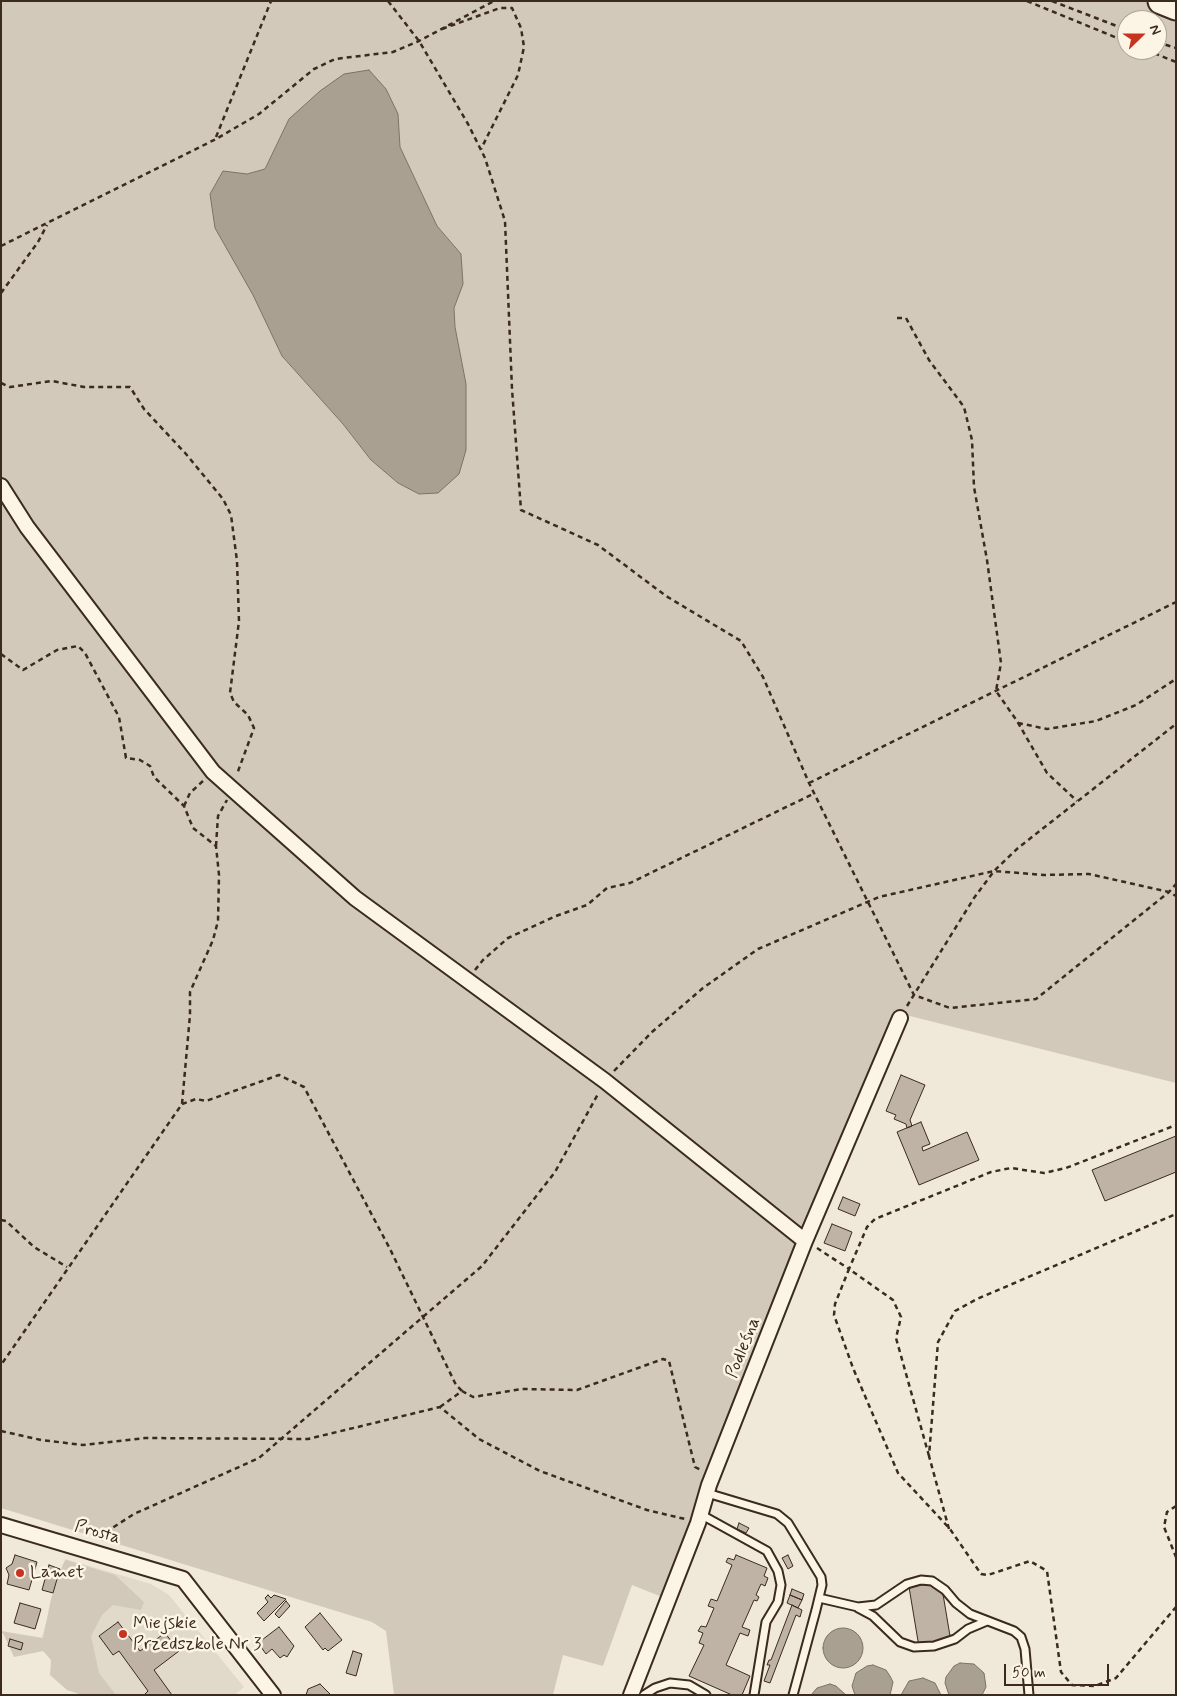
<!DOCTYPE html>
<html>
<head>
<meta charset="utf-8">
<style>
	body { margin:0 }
	#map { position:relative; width:1177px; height:1696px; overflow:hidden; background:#f0e9d9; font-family:Mynerve,sans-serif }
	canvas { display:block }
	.frame { position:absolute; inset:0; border:2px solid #3b2a1e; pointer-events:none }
	.north { position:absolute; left:1117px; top:10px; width:50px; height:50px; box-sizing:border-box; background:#fcf5e5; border:1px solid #afa495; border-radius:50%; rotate:68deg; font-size:14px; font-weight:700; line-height:20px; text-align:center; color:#3b2a1e }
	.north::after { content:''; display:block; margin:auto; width:18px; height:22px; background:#c8321e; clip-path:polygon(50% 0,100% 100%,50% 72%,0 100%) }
	.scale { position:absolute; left:1004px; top:1664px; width:105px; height:22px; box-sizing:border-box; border:2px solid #3b2a1e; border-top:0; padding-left:6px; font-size:15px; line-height:18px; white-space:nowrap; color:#3b2a1e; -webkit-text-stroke:4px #fcf5e5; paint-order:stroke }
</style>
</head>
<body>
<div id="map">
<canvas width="1177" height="1696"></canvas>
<div class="frame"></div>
<div class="north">N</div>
<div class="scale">50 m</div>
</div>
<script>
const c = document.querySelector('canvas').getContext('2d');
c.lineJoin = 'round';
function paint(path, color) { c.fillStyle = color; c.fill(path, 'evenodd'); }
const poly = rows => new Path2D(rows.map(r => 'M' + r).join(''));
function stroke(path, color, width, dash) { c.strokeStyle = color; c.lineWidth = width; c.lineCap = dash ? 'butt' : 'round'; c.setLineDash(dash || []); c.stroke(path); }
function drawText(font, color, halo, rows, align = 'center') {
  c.font = font + ' Mynerve,sans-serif'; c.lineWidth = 5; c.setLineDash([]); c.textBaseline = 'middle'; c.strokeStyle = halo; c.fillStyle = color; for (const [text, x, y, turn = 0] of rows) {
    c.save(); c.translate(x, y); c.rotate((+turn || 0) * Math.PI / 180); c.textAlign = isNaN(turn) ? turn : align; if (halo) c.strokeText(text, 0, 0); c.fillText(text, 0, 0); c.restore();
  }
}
paint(poly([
	[65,1559,151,1584,169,1595,244,1687,235,1695,80,1695,40,1643]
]), '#e1d9c9');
paint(poly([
	[1,1,1176,1,1176,1083,898,1013,786,1274,662,1597,632,1585,603,1666,563,1655,553,1695,394,1695,386,1631,372,1622,1,1508],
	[1127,20,1157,20,1157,50,1127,50],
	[398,114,400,147,437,226,461,254,463,284,454,308,455,327,466,384,438,493,419,494,398,483,371,460,343,424,282,356,210,194,223,171,247,174,265,169,289,119],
	[66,1560,115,1575,144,1602,141,1610,113,1605,102,1615,91,1636,99,1673,116,1695,82,1695,67,1690,50,1675,51,1660,43,1651,14,1657,3,1633,1,1633,1,1631,43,1638,51,1599,63,1564]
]), '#d2c9ba');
const water = poly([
	[369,70,386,89,398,114,400,147,437,226,461,254,463,284,454,308,455,327,466,384,466,450,459,474,438,493,419,494,398,483,371,460,343,424,282,356,253,295,215,228,210,194,223,171,247,174,265,169,289,119,320,91,344,74,369,70],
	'823 1648a20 20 0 1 1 40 0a20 20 0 1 1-40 0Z',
	[960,1663,974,1664,984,1673,986,1687,982,1695,949,1695,945,1683,946,1677,954,1666,960,1663],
	[873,1665,886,1670,890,1676,893,1682,890,1695,855,1695,852,1686,856,1673,867,1666,873,1665],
	[923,1678,935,1683,941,1695,901,1695,909,1681,923,1678],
	[830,1684,836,1686,846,1695,811,1695,817,1688,830,1684]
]);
paint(water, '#aaa091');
stroke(water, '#7e7163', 1);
const building = poly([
	[901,1075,925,1085,910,1120,912,1126,907,1128,906,1124,894,1119,896,1115,886,1111,901,1075],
	[921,1122,930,1144,922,1147,923,1151,967,1132,979,1160,919,1185,897,1132,921,1122],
	[1176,1136,1176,1172,1105,1201,1092,1170,1176,1136],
	[843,1197,860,1204,855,1216,838,1209,843,1197],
	[832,1224,852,1232,845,1251,824,1243,832,1224],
	[739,1523,749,1528,746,1533,737,1529,739,1523],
	[15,1555,37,1562,29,1590,7,1584,9,1575,6,1568,12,1564,15,1555],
	[736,1555,767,1568,764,1576,768,1578,765,1586,761,1584,756,1595,759,1597,757,1601,754,1600,742,1627,750,1630,748,1636,740,1633,726,1665,750,1676,742,1695,732,1695,689,1676,704,1645,699,1643,703,1633,698,1631,701,1626,706,1627,714,1608,708,1606,711,1599,717,1601,732,1565,726,1562,728,1558,734,1560,736,1555],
	[788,1555,793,1566,788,1569,782,1558,788,1555],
	[49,1565,60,1569,53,1593,42,1590,49,1565],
	[941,1582,951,1642,919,1647,909,1587,941,1582],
	[792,1589,804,1594,802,1600,790,1595,792,1589],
	[268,1595,271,1598,274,1595,286,1599,264,1621,257,1613,268,1602,265,1598,268,1595],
	[790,1595,802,1600,798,1608,787,1603,790,1595],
	[286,1601,290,1606,279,1618,275,1614,286,1601],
	[20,1603,41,1609,35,1629,14,1623,20,1603],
	[792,1605,802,1610,800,1617,796,1615,770,1683,764,1681,770,1665,767,1665,769,1660,771,1660,792,1605],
	[320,1613,342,1640,328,1651,325,1648,323,1650,305,1627,320,1613],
	[118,1622,140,1651,165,1633,179,1651,154,1670,172,1695,144,1695,148,1691,119,1651,113,1655,99,1636,118,1622],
	[279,1627,294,1646,287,1657,284,1655,280,1658,272,1649,266,1654,258,1643,279,1627],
	[10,1639,23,1643,21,1650,8,1646,10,1639],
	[353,1651,362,1654,356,1676,346,1673,353,1651],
	[320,1684,331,1695,306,1695,308,1689,320,1684]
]);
paint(building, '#beb3a4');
stroke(building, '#3b2a1e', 1);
const lane = poly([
	[707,1493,777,1514,788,1523,821,1577,822,1585,816,1610,793,1695],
	[700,1514,767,1551,778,1571,781,1585,778,1602,766,1622,754,1695],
	[819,1598,858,1607,876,1605,907,1584,921,1580,932,1581,945,1590,956,1603,970,1614,1014,1631,1021,1637,1025,1649,1029,1695],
	[858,1608,873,1616,900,1642,914,1647,934,1646,955,1639,968,1629,987,1621],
	[644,1695,655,1688,670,1683,689,1685,706,1695]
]);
const street = poly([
	[1,486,27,527,213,772,355,898,605,1081,805,1241],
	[1,1525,183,1579,273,1695],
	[631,1695,698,1523,709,1485,805,1241,900,1018]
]);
const highway = poly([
	[1161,1,1176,7]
]);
stroke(lane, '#3b2a1e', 11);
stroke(street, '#3b2a1e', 18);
stroke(highway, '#3b2a1e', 29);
stroke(poly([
	[388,1,419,41,468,124,485,158,505,221,512,389,521,510,598,545,666,596,741,641,763,677,809,783,914,995,950,1008,1036,999,1169,892,1176,884],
	[1027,1,1127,42],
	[1052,1,1127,30],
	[442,29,500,8,512,8,521,28,524,47,518,75,481,149],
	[1157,42,1176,48],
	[1146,50,1176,62],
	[216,137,271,1],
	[1,246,216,139,259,114,314,69,335,59,393,52,419,41,494,1],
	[1,293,38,242,47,225],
	[897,318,906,318,929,360,964,407,972,440,974,487,987,560,1001,663,996,691,1017,721,1047,773,1077,801],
	[1,383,10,387,52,381,84,387,130,387,144,409,186,454,223,499,231,515,237,561,239,621,230,693,234,702,248,715,254,728,237,774],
	[1,654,23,670,57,650,78,646,85,653,119,717,126,758,140,760,150,766,154,777,184,806,193,828,216,846,219,875,218,921,213,940,190,992,190,1015,182,1104,1,1365],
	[1018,723,1047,729,1096,721,1136,705,1176,679],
	[809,783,1176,602],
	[184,806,190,793,204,780],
	[216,846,218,816,227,800],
	[475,970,483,960,508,938,556,916,587,905,607,888,630,883,815,793],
	[907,1006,974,898,994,871,1018,848,1176,724],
	[614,1071,652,1032,703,988,758,949,879,897,994,871,1044,875,1089,874,1169,892,1176,896],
	[182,1104,196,1099,206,1101,279,1075,304,1087,390,1249,456,1385,462,1391],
	[1,1220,6,1221,34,1247,67,1267],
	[817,1248,849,1269,867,1227,875,1219,991,1172,1011,1168,1044,1173,1066,1168,1176,1125],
	[440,1407,462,1391,473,1397,522,1389,577,1390,663,1359,669,1361,695,1467,701,1470],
	[1,1431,41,1440,83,1445,145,1438,308,1439,440,1407,479,1439,540,1471,647,1510,685,1519],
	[929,1456,896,1338,901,1317,893,1300,849,1269,835,1304,834,1315,853,1368,898,1473,950,1529,981,1574,988,1575,1030,1561,1047,1571,1061,1672,1072,1685,1095,1686,1116,1678,1176,1607],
	[1176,1506,1167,1512,1164,1527,1176,1557],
	[949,1529,929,1456,938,1342,955,1311,977,1299,1176,1214],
	[101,1540,109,1530,134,1514,259,1458,482,1266,555,1172,598,1094]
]), '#3b2a1e', 2.5, [5, 4]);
stroke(lane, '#fcf5e5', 7);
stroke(street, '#fcf5e5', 14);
stroke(highway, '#fcf5e5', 25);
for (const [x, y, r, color] of [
	[20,1573,5,"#c8321e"],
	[123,1634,5,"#c8321e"]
]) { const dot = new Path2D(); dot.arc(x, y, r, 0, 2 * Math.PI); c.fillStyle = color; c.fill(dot); stroke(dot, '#fcf5e5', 2); }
drawText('18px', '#3b2a1e', '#fcf5e5', [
	["Podleśna",744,1348,-68],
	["Prosta",97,1533,16]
]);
drawText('18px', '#3b2a1e', '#fcf5e5', [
	["Lamet",30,1573],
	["Miejskie",133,1624],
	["Przedszkole Nr 3",133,1645]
], 'left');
</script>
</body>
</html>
